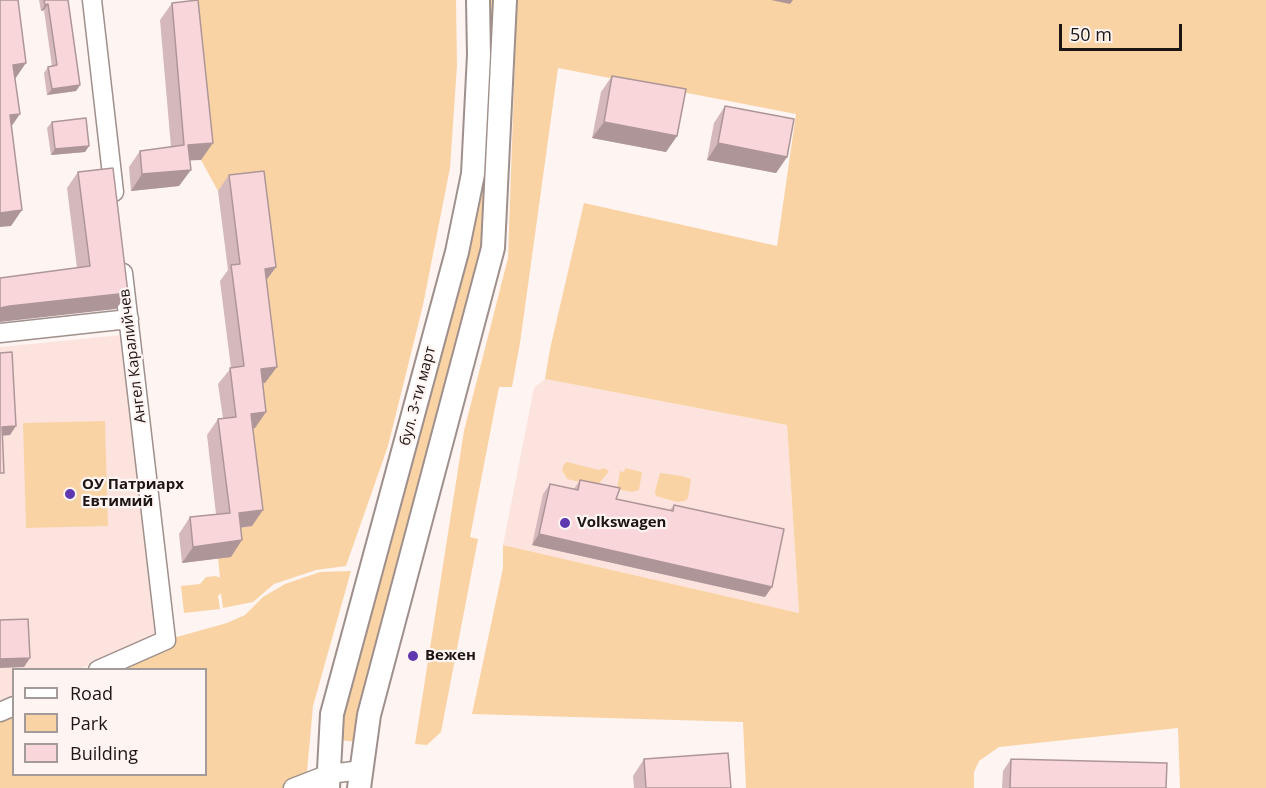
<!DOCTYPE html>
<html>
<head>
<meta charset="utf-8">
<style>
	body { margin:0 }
	#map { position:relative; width:1266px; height:788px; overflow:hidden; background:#fef4f2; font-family:"Open Sans",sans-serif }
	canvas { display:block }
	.legend { position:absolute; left:12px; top:668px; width:195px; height:108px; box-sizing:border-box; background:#fef4f2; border:2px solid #a39b99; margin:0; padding:8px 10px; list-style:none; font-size:18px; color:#1b1514 }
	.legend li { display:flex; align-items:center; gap:12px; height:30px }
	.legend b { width:30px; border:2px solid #a39b99 }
	.scale { position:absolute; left:1059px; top:24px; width:123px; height:27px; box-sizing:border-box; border:3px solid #1b1514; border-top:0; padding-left:8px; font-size:18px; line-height:21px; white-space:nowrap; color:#1b1514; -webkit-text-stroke:4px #fef4f2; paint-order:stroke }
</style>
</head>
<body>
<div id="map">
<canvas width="1266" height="788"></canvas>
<ul class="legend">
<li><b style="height:8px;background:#fff"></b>Road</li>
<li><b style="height:16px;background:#fad3a5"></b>Park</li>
<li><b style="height:16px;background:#f8d6d9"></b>Building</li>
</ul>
<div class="scale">50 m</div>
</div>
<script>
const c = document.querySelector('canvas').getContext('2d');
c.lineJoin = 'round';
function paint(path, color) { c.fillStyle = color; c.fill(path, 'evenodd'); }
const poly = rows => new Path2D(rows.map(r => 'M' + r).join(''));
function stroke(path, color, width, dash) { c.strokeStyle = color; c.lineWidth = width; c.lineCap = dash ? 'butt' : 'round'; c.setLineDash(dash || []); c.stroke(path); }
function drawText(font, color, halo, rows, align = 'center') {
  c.font = font + ' "Open Sans",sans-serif'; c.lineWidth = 4.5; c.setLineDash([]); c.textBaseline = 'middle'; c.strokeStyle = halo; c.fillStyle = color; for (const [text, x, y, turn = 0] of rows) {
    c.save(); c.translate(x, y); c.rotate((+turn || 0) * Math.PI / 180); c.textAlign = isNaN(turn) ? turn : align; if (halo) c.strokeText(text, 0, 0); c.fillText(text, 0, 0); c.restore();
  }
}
paint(poly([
	[122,335,156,640,79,669,14,670,13,695,0,700,0,347],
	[545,379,787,425,799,613,503,545,534,388]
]), '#fde3de');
paint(poly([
	[193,0,456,0,457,65,450,168,423,305,388,446,346,566,316,570,274,584,253,602,223,608,221,593,218,596,220,609,184,613,181,586,200,584,206,577,216,576,220,578,218,558,231,556,240,430,255,428,249,385,265,383,252,187,218,191,201,160,187,17],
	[478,0,503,0,493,248,366,743,331,739,457,252],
	[517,0,1266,0,1266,788,1180,788,1178,728,999,747,979,761,974,772,974,788,746,788,743,722,472,714,503,568,503,545,799,613,787,425,545,379,550,349,584,203,777,246,796,114,558,68,520,343,512,387,499,387,470,537,478,539,441,732,427,745,415,744,464,431,508,258],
	[105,421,108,526,26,528,23,423],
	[567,462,599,470,604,468,609,471,597,486,567,479,562,470,564,464],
	[625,468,642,472,639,490,632,492,617,489,620,471,624,472],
	[660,473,682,476,691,479,688,498,685,501,677,502,656,496,655,491],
	[351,571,313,706,306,782,293,788,0,788,0,712,13,706,14,774,206,774,206,670,98,669,166,640,227,623,245,615,263,597,285,584,320,572]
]), '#fad3a5');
const minor = poly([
	[92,0,114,192],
	[0,333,129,319],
	[98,670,166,640,123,273],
	[0,712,14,706],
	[293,788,329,774,362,770]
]);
const tertiary = poly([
	[328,788,332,714,457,252,473,174,479,55,478,0],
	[359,788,369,715,493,248,505,0]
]);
stroke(minor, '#9f908c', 21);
stroke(tertiary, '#9f908c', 26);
stroke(minor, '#fff', 18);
stroke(tertiary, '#fff', 22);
paint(poly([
	[39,0,68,0,80,85,76,91,47,95,44,73,48,67,52,66,44,10,41,11],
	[172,3,201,160,190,160,179,186,131,191,129,167,140,151,171,147,160,20],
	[612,76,677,136,666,152,592,138,601,92],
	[725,106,787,157,776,173,707,160,714,123],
	[52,122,89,146,85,152,51,155,47,128],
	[78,172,128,293,116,309,77,268,67,188],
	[229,175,276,267,266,281,265,383,263,383,266,412,255,428,253,429,252,526,241,528,231,557,182,563,179,534,190,517,216,514,207,435,218,419,223,418,218,384,231,368,220,281,228,270,218,191],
	[580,480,616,499,670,510,674,505,765,597,532,545,543,494,550,484,574,489],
	[644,759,731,788,634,788,633,776],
	[1011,759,1166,788,1002,788,1003,771]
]), '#d5b8bb');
paint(poly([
	[771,0,793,0,790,4],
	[48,4,44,10,41,11,45,5],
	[26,63,15,79,13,65],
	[80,85,76,91,47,95,52,89],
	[20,114,9,130,10,115],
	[604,122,677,136,666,152,592,138],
	[213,143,201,160,176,161,188,145],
	[718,143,787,157,776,173,707,160],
	[89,146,85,152,51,155,55,149],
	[191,170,179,186,131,191,142,174],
	[22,210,11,226,0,227,0,213],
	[276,267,264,283,265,269],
	[128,293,116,309,0,322,0,308,10,306],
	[277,367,265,383,249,385,261,369],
	[266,412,255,428,240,430,251,414],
	[16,426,10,435,0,436,2,427],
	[263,510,252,526,227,529,239,513],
	[539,534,772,587,765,597,532,545],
	[242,540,231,557,182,563,193,547],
	[30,658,24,667,0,668,0,659]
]), '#ae9698');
const building = poly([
	[0,0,18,0,26,63,13,65,20,114,10,115,22,210,0,213,0,0],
	[44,0,68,0,80,85,52,89,48,67,57,65,48,4,45,5,44,0],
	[198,0,213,143,188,145,191,170,142,174,140,151,184,145,172,3,198,0],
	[612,76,686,89,677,136,604,122,612,76],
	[725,106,794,119,787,157,718,143,725,106],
	[86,118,89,146,55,149,52,122,86,118],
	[113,168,128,293,10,306,0,308,0,278,90,266,78,172,113,168],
	[264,171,276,267,265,269,277,367,261,369,266,412,251,414,263,510,239,513,242,540,193,547,190,517,230,513,218,419,236,417,230,368,244,366,231,265,240,264,229,175,264,171],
	[12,352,16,426,2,427,4,473,0,473,0,353,12,352],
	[580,480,620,488,616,499,673,511,674,505,784,529,772,587,539,534,550,484,578,490,580,480],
	[28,619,30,658,0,659,0,620,28,619],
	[728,753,731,788,646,788,644,759,728,753],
	[1011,759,1167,763,1166,788,1010,788,1011,759]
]);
paint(building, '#f8d6d9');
stroke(building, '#ae9698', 1.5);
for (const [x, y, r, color] of [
	[70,494,6,"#5f37af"],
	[565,523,6,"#5f37af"],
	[413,656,6,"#5f37af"]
]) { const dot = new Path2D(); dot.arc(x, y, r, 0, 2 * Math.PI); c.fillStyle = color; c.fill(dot); stroke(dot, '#fef4f2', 2); }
drawText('15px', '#1b1514', '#fef4f2', [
	["Ангел Каралийчев",133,356,-97],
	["бул. 3-ти март",418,396,-75]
]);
drawText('bold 15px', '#1b1514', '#fef4f2', [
	["ОУ Патриарх",82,485],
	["Евтимий",82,502],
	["Volkswagen",577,523],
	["Вежен",425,656]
], 'left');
</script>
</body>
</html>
